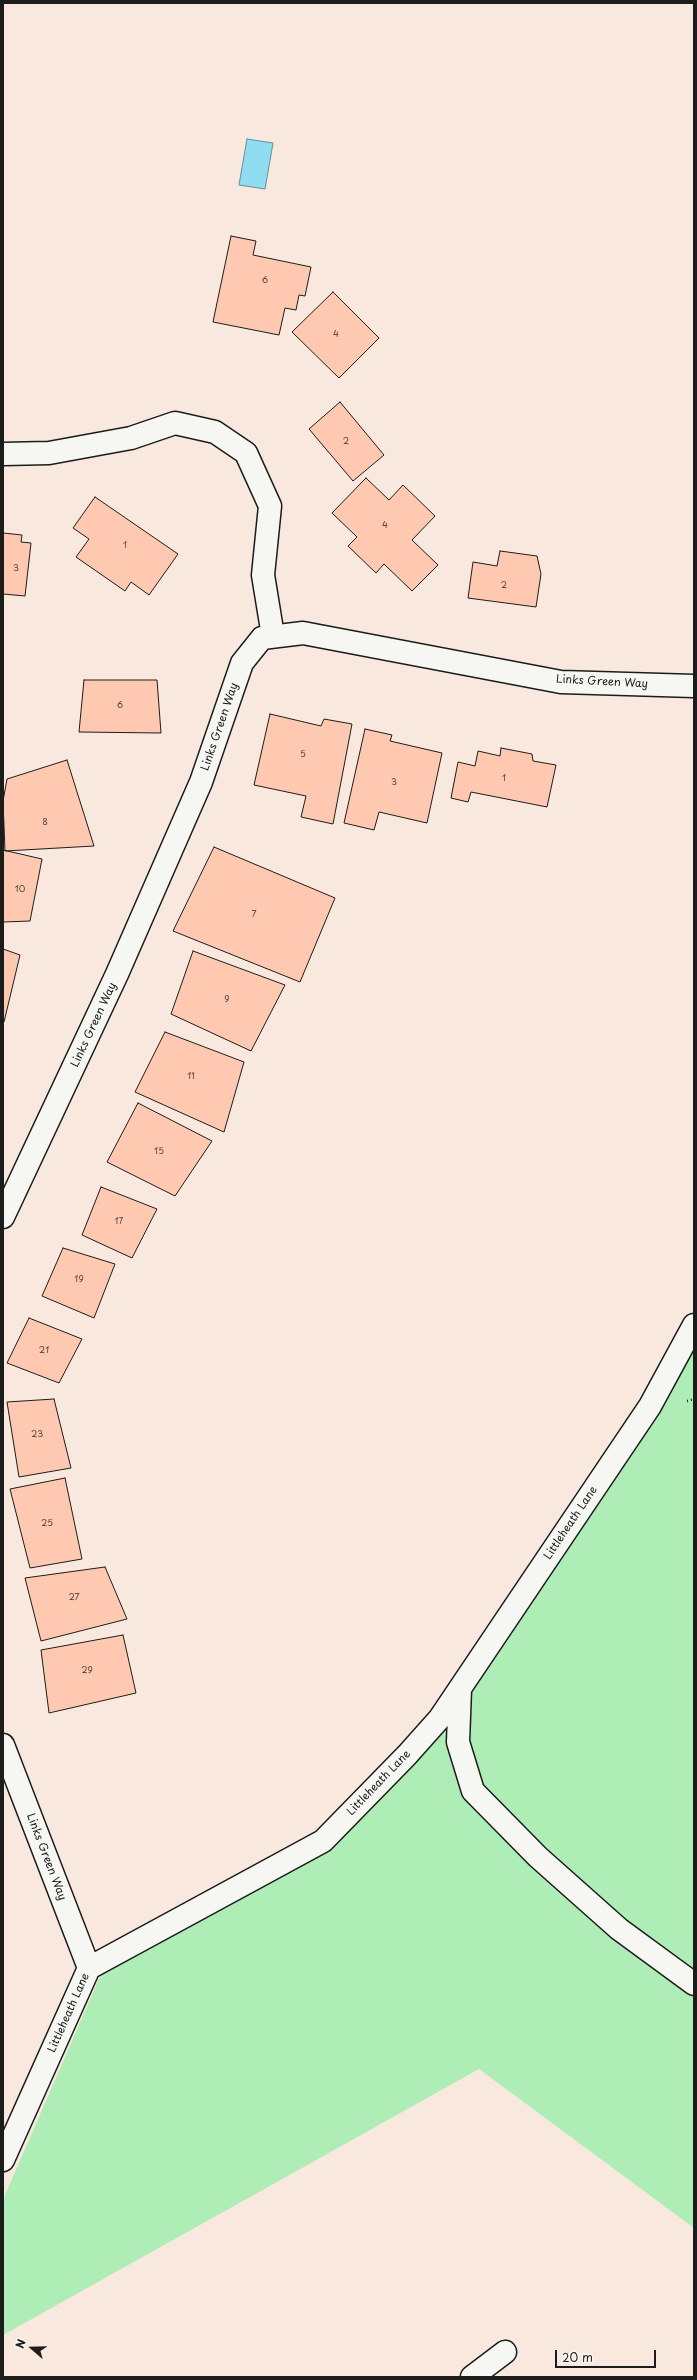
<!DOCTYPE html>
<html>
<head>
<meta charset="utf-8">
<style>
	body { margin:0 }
	#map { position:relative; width:697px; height:2380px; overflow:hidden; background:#f9e8de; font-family:"Playpen Sans",sans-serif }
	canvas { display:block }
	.frame { position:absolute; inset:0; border:4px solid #1c1c1c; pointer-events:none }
	.north { position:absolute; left:12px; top:2328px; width:40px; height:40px; -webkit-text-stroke:3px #f6f6f2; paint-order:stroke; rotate:290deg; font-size:11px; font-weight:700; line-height:16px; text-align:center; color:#1c1c1c }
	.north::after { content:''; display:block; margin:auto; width:14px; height:18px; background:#1c1c1c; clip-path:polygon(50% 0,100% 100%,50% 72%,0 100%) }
	.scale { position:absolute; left:555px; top:2350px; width:101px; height:18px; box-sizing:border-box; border:2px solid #1c1c1c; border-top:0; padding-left:5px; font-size:12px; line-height:14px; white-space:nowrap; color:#1c1c1c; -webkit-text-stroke:3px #f6f6f2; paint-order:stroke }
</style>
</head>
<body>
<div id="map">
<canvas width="697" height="2380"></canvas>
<div class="frame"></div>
<div class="north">N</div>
<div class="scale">20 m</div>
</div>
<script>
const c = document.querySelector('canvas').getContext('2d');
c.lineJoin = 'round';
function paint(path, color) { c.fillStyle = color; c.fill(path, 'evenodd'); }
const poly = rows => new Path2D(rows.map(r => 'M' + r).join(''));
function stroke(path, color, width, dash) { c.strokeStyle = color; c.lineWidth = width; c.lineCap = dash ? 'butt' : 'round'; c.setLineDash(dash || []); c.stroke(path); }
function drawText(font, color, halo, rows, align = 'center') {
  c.font = font + ' "Playpen Sans",sans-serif'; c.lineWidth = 3; c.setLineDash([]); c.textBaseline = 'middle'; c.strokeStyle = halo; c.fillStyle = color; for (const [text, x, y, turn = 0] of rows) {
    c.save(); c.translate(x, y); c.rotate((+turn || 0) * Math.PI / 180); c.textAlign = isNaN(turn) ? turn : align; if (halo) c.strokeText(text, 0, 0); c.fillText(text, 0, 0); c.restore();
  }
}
paint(poly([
	[694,1333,694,2228,479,2069,3,2335,3,2204,5,2195,101,1974,215,1910,331,1849,415,1758]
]), '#aeedb5');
const water = poly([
	[247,139,273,143,265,189,239,185,247,139]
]);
paint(water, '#90dcf1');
stroke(water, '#628f9c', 1);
const building = poly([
	[231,236,256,241,253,255,311,267,305,296,299,295,296,310,285,308,279,335,213,322,231,236],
	[333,292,379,338,339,378,292,332,333,292],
	[340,402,384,455,353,481,309,429,340,402],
	[366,478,389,500,403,485,435,516,412,540,438,565,412,591,384,564,376,573,348,546,357,537,332,513,366,478],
	[95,497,178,554,149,595,131,582,125,591,76,557,89,539,73,528,95,497],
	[3,533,22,535,21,542,31,543,25,596,3,594,3,533],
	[500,551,537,556,541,574,536,607,468,598,473,562,497,566,500,551],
	[84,680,157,680,161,733,79,732,84,680],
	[270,714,321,726,324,719,352,724,333,824,301,817,306,796,254,785,270,714],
	[365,729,392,735,390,741,442,753,427,823,379,812,374,830,344,823,365,729],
	[501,748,532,754,533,761,556,765,547,807,471,792,468,802,451,798,458,762,475,766,478,751,500,756,501,748],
	[67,760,94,846,5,851,3,801,7,779,67,760],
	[214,847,335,898,300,982,173,931,214,847],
	[3,850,42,859,30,921,3,922,3,850],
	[3,949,20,955,4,1022,3,1021,3,949],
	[193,951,285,985,251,1051,171,1014,193,951],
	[165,1032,244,1062,224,1132,135,1092,165,1032],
	[138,1103,212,1141,175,1196,107,1162,138,1103],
	[101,1187,157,1209,132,1258,82,1235,101,1187],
	[63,1248,115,1264,94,1318,42,1296,63,1248],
	[29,1318,82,1339,59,1383,7,1363,29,1318],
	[54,1399,71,1468,19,1477,7,1402,54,1399],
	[65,1478,82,1559,30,1568,10,1489,65,1478],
	[105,1567,127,1619,41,1641,25,1578,105,1567],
	[123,1635,136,1693,49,1713,41,1650,123,1635]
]);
paint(building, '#ffc8b1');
stroke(building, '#1c1c1c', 1);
const minor = poly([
	[3,454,49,453,131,438,175,423,215,432,246,453,270,506,263,575,273,636],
	[3,1217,117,974,201,782,242,663,262,638,303,633,561,682,694,686],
	[460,1689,458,1742,473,1791,538,1857,619,1929,694,1984],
	[3,1745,89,1968],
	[3,2160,89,1968,323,1841,407,1755,440,1718,650,1406,694,1325],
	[472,2377,505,2352]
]);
stroke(minor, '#1c1c1c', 25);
stroke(poly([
	[687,1401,694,1399]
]), '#1c1c1c', 2.5, [1, 3]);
stroke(minor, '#f6f6f2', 22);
drawText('9px', '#554741', null, [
	["6",265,281],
	["4",336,335],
	["2",346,442],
	["4",385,526],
	["1",125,546],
	["3",16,569],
	["2",504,586],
	["6",120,706],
	["5",303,755],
	["1",504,779],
	["3",394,783],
	["8",45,823],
	["10",20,890],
	["7",254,915],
	["9",227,1000],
	["11",191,1077],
	["15",159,1152],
	["17",119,1222],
	["19",79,1280],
	["21",44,1351],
	["23",37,1435],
	["25",47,1524],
	["27",74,1598],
	["29",87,1671]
]);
drawText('11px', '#1c1c1c', '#f6f6f2', [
	["Links Green Way",602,682,3],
	["Links Green Way",220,727,-71],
	["Links Green Way",94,1025,-65],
	["Littleheath Lane",571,1523,-56],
	["Littleheath Lane",379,1783,-46],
	["Links Green Way",46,1857,69],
	["Littleheath Lane",69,2013,-66]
]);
</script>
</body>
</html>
